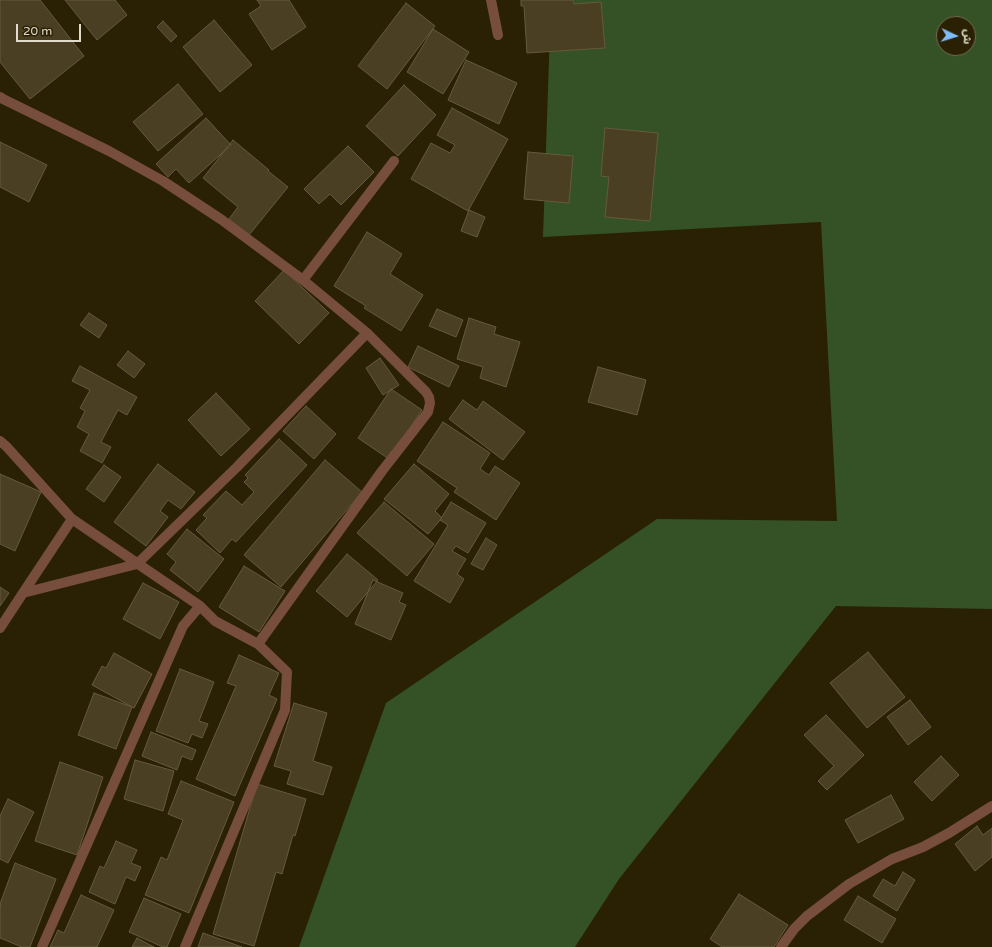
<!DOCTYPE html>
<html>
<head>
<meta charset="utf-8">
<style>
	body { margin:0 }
	#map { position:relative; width:992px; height:947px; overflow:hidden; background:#2a2004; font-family:"Varela Round","Noto Sans Arabic",sans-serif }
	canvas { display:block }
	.north { position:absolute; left:936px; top:16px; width:40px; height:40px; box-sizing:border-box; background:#2a2004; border:1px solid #736b54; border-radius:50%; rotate:94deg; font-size:11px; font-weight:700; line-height:16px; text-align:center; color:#e1dbcb }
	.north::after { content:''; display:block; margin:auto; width:14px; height:18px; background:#7ebdf9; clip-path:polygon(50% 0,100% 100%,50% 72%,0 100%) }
	.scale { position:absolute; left:16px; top:24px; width:65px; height:18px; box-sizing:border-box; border:2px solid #e1dbcb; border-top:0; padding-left:5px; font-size:12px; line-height:14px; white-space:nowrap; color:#e1dbcb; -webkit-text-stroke:3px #2a2004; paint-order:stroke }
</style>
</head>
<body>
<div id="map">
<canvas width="992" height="947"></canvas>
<div class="north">ش</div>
<div class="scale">20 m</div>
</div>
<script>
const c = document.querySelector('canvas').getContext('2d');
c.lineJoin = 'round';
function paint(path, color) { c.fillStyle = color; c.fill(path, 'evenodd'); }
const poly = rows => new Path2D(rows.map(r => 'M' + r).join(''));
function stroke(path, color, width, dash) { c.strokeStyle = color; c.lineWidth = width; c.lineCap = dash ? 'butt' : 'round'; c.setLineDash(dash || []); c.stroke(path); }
paint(poly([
	[551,0,992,0,992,609,836,606,619,879,575,947,299,947,386,703,657,519,837,521,821,222,543,237],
	[944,24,968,24,968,48,944,48]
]), '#345226');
const building = poly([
	[0,0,40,0,84,56,30,99,0,62,0,0],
	[65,0,115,0,127,15,97,40,65,0],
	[257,0,289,0,306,27,272,50,249,14,261,6,257,0],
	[521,0,573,0,574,4,601,2,605,48,527,53,524,6,521,6,521,0],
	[406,3,435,26,387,89,358,66,406,3],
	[214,20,252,65,220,92,183,47,214,20],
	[163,21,177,36,171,42,157,27,163,21],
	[433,29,469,52,443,94,407,72,433,29],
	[466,60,517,83,499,124,448,100,466,60],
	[178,84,203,114,158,151,133,122,178,84],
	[404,85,436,115,398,156,366,126,404,85],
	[452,108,508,139,468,211,411,179,431,143,450,153,455,145,437,135,452,108],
	[206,118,231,145,189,183,176,169,168,177,156,164,206,118],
	[605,128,658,133,650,221,605,217,609,177,601,176,605,128],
	[233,140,269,170,268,171,288,187,249,235,229,219,238,207,203,178,233,140],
	[0,142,47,165,29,202,0,187,0,142],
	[348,146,374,172,341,205,330,194,319,204,304,189,348,146],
	[528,152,573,156,569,203,524,199,528,152],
	[469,210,485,217,477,237,461,231,469,210],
	[367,232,402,254,390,274,423,295,401,331,364,308,366,306,334,286,367,232],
	[284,270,329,313,299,344,255,301,284,270],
	[437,309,463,320,456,337,429,326,437,309],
	[89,313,107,325,99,338,80,325,89,313],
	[469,318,496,327,494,334,520,342,506,387,480,378,483,367,457,359,469,318],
	[418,346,459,366,449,387,408,367,418,346],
	[128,351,145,364,134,378,117,365,128,351],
	[380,358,399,385,383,395,366,368,380,358],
	[80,366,137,397,127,415,118,410,101,442,111,447,102,463,80,451,89,434,77,427,85,411,80,408,90,390,72,381,80,366],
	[598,367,646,380,637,415,588,402,598,367],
	[391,389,422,410,389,459,358,438,391,389],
	[216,393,250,429,221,456,188,420,216,393],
	[463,400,477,410,483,401,525,432,503,460,449,419,463,400],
	[306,406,336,434,314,459,283,431,306,406],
	[443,422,490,453,480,469,489,475,495,466,520,483,496,520,454,492,457,488,417,461,443,422],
	[279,439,307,465,236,542,232,539,220,553,196,530,207,518,203,515,226,491,242,505,254,492,244,482,248,478,245,475,279,439],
	[325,460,362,492,281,587,244,555,325,460],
	[158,464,195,492,181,509,168,500,160,511,168,517,146,546,114,522,158,464],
	[414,464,449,494,435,511,442,518,428,534,384,499,414,464],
	[104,465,121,477,104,502,86,489,104,465],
	[0,474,41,492,15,551,0,544,0,474],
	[384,502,434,544,407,576,357,533,384,502],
	[451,502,486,523,468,553,456,546,452,551,466,559,457,574,464,579,450,603,414,581,448,525,440,520,451,502],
	[187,529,224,559,198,592,170,570,176,562,167,554,187,529],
	[486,538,497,545,483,570,471,564,486,538],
	[347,554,378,580,347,617,316,591,347,554],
	[244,566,285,591,259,632,219,607,244,566],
	[373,580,403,593,399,602,406,605,391,640,355,624,373,580],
	[143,583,179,602,160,639,123,619,143,583],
	[0,587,9,593,0,606,0,587],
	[868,652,905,697,867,728,830,683,868,652],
	[114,653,152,674,134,708,92,685,102,666,106,668,114,653],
	[239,655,279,673,269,695,277,699,235,796,196,779,236,686,227,683,239,655],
	[180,669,214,682,199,721,208,724,202,738,192,734,188,743,156,731,180,669],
	[94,693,132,707,116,749,78,735,94,693],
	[910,700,931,727,908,745,887,717,910,700],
	[294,703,327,713,313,761,332,767,323,795,287,784,291,771,274,766,294,703],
	[826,715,864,755,827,790,818,781,834,766,804,735,826,715],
	[151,732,196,750,192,760,182,756,177,770,142,756,151,732],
	[941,756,959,775,932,801,914,782,941,756],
	[135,760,174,771,163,811,124,799,135,760],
	[60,762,103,777,77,855,35,841,60,762],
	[181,781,234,802,189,913,145,895,161,857,167,860,183,820,168,814,181,781],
	[257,784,306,799,295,836,293,835,282,874,276,872,254,946,213,934,257,784],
	[891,795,904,819,858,843,845,820,891,795],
	[8,799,34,812,8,863,0,859,0,816,8,799],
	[977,826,983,835,992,828,992,857,975,871,955,844,977,826],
	[116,841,137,850,131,863,141,867,135,881,126,877,115,904,89,892,100,866,104,868,116,841],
	[15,863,56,879,30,947,22,947,0,938,0,909,1,905,0,904,15,863],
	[903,872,915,880,897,911,873,896,883,879,895,886,903,872],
	[739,894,788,925,774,947,722,947,710,939,739,894],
	[81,895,114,910,97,947,50,947,58,930,64,933,81,895],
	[858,896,896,919,882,943,844,920,858,896],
	[144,898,181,914,167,947,163,947,129,932,144,898],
	[203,933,242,947,198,947,203,933],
	[137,938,154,947,132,947,137,938]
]);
paint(building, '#4a3f23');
stroke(building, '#655a3d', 1);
stroke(poly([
	[491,0,498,35],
	[0,97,3,99,109,151,163,181,222,220,303,280,367,333,426,392,429,397,430,403,428,412,382,471,258,644,215,621,200,606,183,626,42,947],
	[303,280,394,161],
	[0,441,6,446,72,519],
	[23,593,72,519,200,606],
	[0,628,23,593,137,564,237,467,367,333],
	[185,947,285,710,287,672,258,644],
	[781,947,794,929,807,916,849,884,892,859,923,847,949,833,992,806]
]), '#774e3d', 10);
</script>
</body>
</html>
